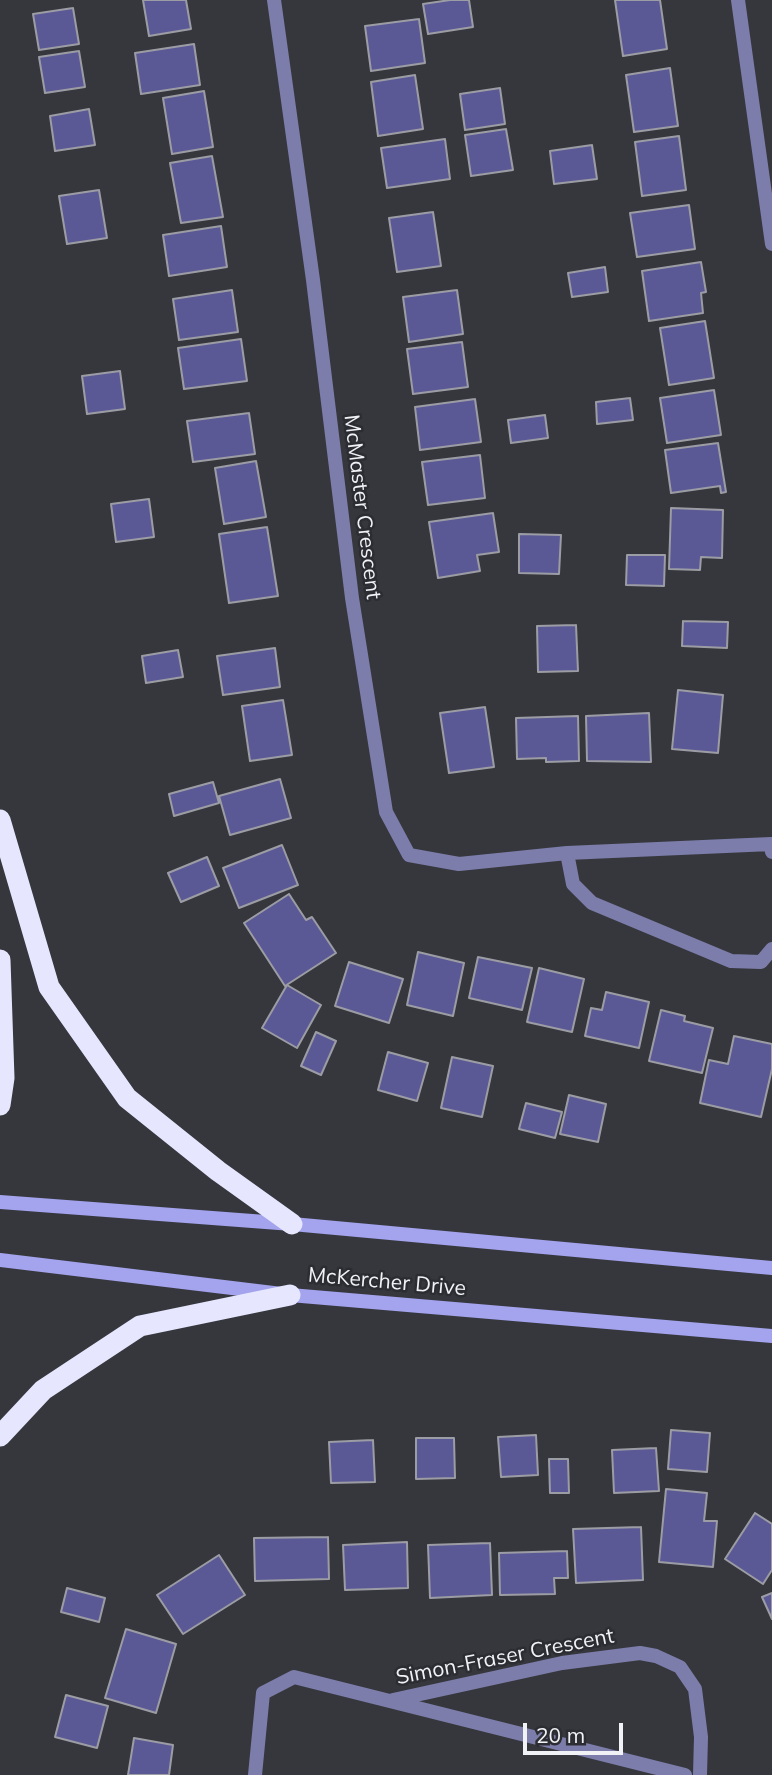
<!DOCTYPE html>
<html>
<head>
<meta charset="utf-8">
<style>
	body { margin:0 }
	#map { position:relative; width:772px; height:1775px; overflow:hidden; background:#36373d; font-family:Mulish,sans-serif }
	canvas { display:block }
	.scale { position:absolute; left:523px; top:1723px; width:100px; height:32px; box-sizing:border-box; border:4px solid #f1f2f6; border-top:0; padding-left:9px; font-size:21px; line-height:24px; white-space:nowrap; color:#f1f2f6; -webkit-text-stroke:5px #2c2d33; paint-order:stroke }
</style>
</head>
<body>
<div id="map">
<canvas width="772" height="1775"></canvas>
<div class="scale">20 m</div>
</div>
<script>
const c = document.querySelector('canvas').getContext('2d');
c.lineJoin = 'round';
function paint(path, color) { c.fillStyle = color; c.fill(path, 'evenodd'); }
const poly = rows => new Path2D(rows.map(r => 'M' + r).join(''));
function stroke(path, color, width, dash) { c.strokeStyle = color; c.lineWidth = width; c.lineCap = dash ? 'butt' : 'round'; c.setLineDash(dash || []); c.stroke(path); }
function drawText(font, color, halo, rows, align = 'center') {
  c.font = font + ' Mulish,sans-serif'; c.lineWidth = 5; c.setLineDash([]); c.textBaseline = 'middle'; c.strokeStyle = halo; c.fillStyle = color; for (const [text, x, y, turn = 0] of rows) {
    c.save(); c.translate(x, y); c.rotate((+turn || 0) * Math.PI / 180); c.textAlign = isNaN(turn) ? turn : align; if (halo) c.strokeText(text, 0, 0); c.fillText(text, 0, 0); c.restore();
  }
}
const building = poly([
	[143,0,186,0,191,29,149,36,143,0],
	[450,0,469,0,473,27,428,34,423,4,450,0],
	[615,0,660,0,667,49,623,56,615,0],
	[73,8,79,44,39,50,33,14,73,8],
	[419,19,425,63,371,71,365,26,419,19],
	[194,44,200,85,141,94,135,53,194,44],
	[79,51,85,87,45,93,39,57,79,51],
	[670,68,678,126,634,132,626,75,670,68],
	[415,75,423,129,378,136,371,82,415,75],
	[500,88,505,124,465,130,460,94,500,88],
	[204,91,213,147,172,154,163,98,204,91],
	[89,109,95,145,55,151,50,116,89,109],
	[506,129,513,170,471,176,465,135,506,129],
	[679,136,686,190,642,196,635,142,679,136],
	[445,139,450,179,387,188,381,148,445,139],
	[592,145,597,179,554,184,550,151,592,145],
	[212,156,223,217,181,223,170,163,212,156],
	[99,190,107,238,67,244,59,196,99,190],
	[689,205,695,249,637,257,630,213,689,205],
	[433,212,441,266,397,272,389,218,433,212],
	[221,226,227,267,169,276,163,235,221,226],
	[701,262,706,292,701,293,703,313,649,321,642,271,701,262],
	[605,267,608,292,572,297,568,273,605,267],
	[232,290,238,332,179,340,173,299,232,290],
	[457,290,463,334,409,342,403,297,457,290],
	[705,321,714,378,669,385,660,328,705,321],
	[241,339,247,381,184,389,178,348,241,339],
	[462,342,468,387,413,394,407,349,462,342],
	[120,371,125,409,87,414,82,376,120,371],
	[714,390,721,435,667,443,660,398,714,390],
	[630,398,633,420,597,424,596,402,630,398],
	[475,399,481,442,420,450,415,407,475,399],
	[249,413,255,454,193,462,187,421,249,413],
	[545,415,548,438,511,443,508,420,545,415],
	[718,443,726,492,721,493,720,486,671,493,665,450,718,443],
	[480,455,485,498,428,505,422,462,480,455],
	[256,461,266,517,224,524,215,468,256,461],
	[149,499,154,537,116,542,111,504,149,499],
	[671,508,723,510,722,558,701,557,700,570,669,569,671,508],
	[493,513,499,552,477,555,480,571,438,578,429,522,493,513],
	[267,527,278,596,229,603,219,534,267,527],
	[519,534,561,535,559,574,519,573,519,534],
	[627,555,665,555,664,586,626,585,627,555],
	[683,621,728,622,727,648,682,646,683,621],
	[576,625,578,671,538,672,537,626,576,625],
	[275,648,280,687,223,695,217,656,275,648],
	[178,650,183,677,146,683,142,656,178,650],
	[678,690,723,695,718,753,672,749,678,690],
	[283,700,292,755,250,761,242,706,283,700],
	[485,707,494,767,449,773,440,713,485,707],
	[649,713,651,762,587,761,586,716,649,713],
	[578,716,579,761,546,762,546,758,517,759,516,718,578,716],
	[280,779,291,818,230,835,219,796,280,779],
	[213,782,219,803,174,816,169,794,213,782],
	[282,845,298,885,239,908,223,868,282,845],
	[207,857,219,886,181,902,168,873,207,857],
	[289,894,306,920,312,917,336,953,285,986,244,923,289,894],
	[418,952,464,963,453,1016,407,1005,418,952],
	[478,957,532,968,522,1010,469,998,478,957],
	[349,962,403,979,389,1023,335,1006,349,962],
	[539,968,584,979,572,1032,527,1022,539,968],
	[287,985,321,1005,297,1048,262,1028,287,985],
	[606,992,649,1002,639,1048,585,1036,591,1008,602,1010,606,992],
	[661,1010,685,1016,684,1021,713,1028,702,1073,649,1061,661,1010],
	[316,1032,336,1041,321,1075,301,1066,316,1032],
	[734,1036,772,1044,772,1069,761,1117,700,1103,709,1060,728,1064,734,1036],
	[388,1052,428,1063,417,1101,378,1090,388,1052],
	[452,1057,493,1066,482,1117,441,1108,452,1057],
	[569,1095,606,1104,598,1142,560,1134,569,1095],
	[526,1103,562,1112,555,1138,519,1129,526,1103],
	[671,1430,710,1433,707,1472,668,1469,671,1430],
	[536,1435,538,1475,501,1477,498,1437,536,1435],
	[416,1438,454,1438,455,1478,416,1479,416,1438],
	[373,1440,375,1482,331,1483,329,1442,373,1440],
	[656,1448,659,1491,614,1493,612,1450,656,1448],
	[549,1459,568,1459,569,1493,550,1493,549,1459],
	[666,1489,707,1493,704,1521,717,1521,713,1567,659,1562,666,1489],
	[755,1513,772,1524,772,1570,763,1584,725,1559,755,1513],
	[641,1527,643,1580,576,1583,573,1529,641,1527],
	[328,1537,329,1579,255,1581,254,1538,328,1537],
	[407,1542,408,1588,345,1590,343,1545,407,1542],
	[490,1543,492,1595,430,1598,428,1545,490,1543],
	[567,1551,568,1578,554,1578,555,1594,500,1595,499,1553,567,1551],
	[219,1555,245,1595,183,1634,157,1595,219,1555],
	[67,1588,105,1598,99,1622,61,1612,67,1588],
	[772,1593,772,1619,762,1597,772,1593],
	[126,1629,176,1644,156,1713,105,1698,126,1629],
	[66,1695,108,1706,97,1748,55,1737,66,1695],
	[134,1738,173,1745,169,1775,128,1775,134,1738]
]);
paint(building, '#5b5995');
stroke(building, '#9c9ca4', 2);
stroke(poly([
	[274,0,313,280,352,598,386,812,409,855,459,864,567,853,771,844,772,852],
	[738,0,772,244],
	[567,853,573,884,592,903,731,961,761,962,772,949],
	[393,1700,562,1663,640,1653,656,1656,680,1667,695,1689,701,1737,700,1775],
	[255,1775,263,1693,294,1677,685,1775]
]), '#7d7dab', 14);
stroke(poly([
	[0,1202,292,1224,772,1268],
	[0,1260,290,1295,772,1336]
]), '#a4a3ed', 14);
stroke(poly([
	[0,820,49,987,127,1098,218,1171,292,1224],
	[0,960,4,1078,0,1105],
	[0,1436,43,1390,140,1326,290,1295]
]), '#e6e7fe', 21);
drawText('21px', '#f1f2f6', '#2c2d33', [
	["McMaster Crescent",362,507,83],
	["McKercher Drive",387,1282,5],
	["Simon-Fraser Crescent",505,1657,-11]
]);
</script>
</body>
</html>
